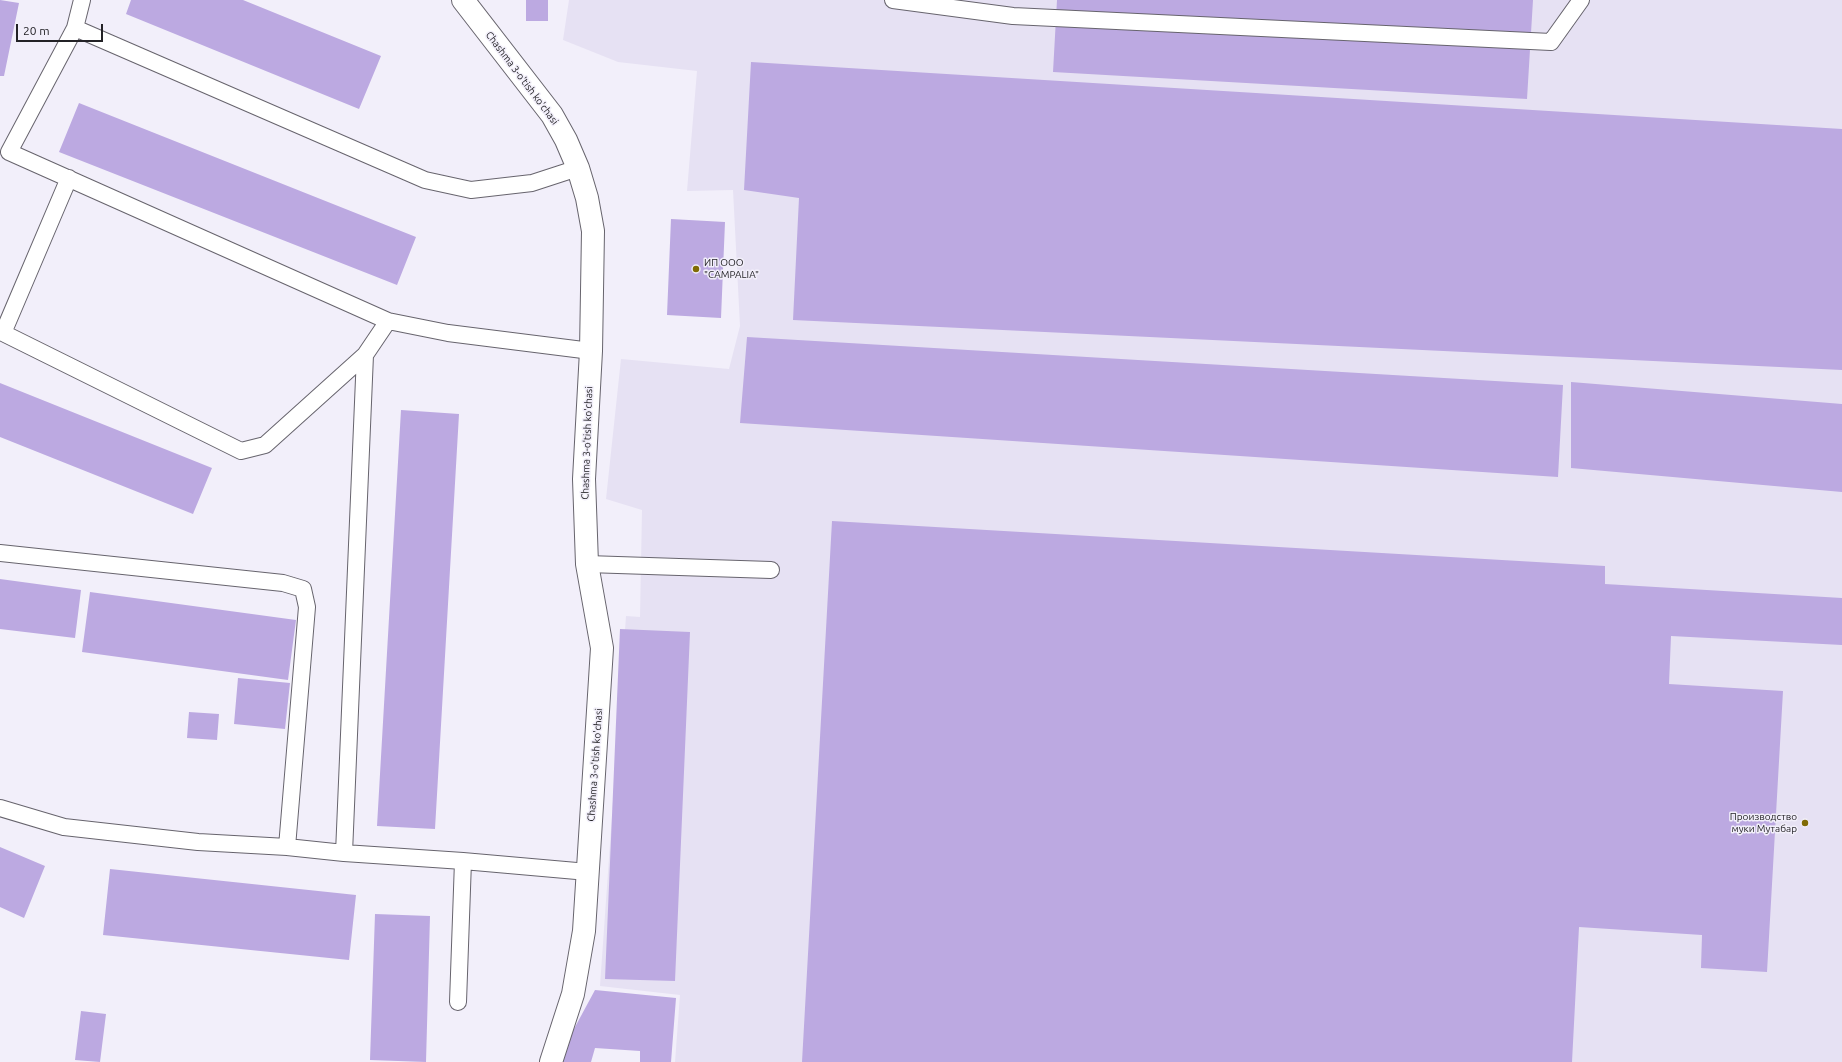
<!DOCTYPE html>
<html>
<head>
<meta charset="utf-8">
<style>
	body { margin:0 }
	#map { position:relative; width:1842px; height:1062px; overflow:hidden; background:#f2effa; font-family:Ubuntu,sans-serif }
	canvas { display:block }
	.scale { position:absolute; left:16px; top:24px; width:87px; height:18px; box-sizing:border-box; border:2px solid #232226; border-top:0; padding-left:5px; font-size:12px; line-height:14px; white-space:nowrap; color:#232226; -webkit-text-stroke:3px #f2effa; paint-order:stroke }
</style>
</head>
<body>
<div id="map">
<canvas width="1842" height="1062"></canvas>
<div class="scale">20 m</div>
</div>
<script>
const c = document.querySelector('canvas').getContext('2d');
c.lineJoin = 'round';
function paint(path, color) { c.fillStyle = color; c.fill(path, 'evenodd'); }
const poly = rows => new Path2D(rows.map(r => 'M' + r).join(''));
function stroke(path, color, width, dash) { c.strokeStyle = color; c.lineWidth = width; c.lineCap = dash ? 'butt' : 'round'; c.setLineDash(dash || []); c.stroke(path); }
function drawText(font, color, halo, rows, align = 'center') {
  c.font = font + ' Ubuntu,sans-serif'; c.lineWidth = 3; c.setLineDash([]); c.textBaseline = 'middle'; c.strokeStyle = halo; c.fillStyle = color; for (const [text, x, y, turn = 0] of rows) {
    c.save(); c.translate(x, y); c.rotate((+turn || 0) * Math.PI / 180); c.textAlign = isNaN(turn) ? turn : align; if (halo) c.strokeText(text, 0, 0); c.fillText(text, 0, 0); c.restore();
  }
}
paint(poly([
	[569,0,1842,0,1842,1062,675,1062,680,995,600,986,626,616,640,617,642,510,606,499,621,359,729,369,740,326,733,190,687,191,697,71,618,62,563,40]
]), '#e6e1f3');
paint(poly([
	[0,0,19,3,4,76,0,76],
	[131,0,243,0,381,56,359,109,126,14],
	[526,0,548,0,548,21,526,21],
	[1057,0,1533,0,1527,99,1053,72],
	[751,62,1842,129,1842,370,793,320,799,198,744,190],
	[79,103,416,237,397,285,59,152],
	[671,219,725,222,721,318,667,315],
	[747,337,1563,385,1558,477,740,423],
	[1571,382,1842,404,1842,492,1571,468],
	[0,383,212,468,193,514,0,437],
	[401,410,459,414,435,829,377,826],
	[832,521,1605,566,1605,584,1842,598,1842,645,1671,636,1669,684,1783,691,1767,972,1701,968,1702,935,1579,927,1572,1062,802,1062],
	[0,579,81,590,75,638,0,629],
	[90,592,296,620,288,680,82,652],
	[620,629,690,632,675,981,605,979],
	[238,678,290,683,285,729,234,724],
	[189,712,219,714,217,740,187,738],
	[0,847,45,866,24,918,0,907],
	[110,869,356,895,349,960,103,935],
	[375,914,430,916,426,1062,370,1060],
	[595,990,676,998,671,1062,640,1062,640,1051,595,1048,591,1062,562,1062,568,1040],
	[81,1011,106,1014,100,1062,75,1060]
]), '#bca9e1');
const service = poly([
	[82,0,75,28,9,152,388,321,448,333,591,351],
	[893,0,1013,16,1551,42,1581,0],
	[75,28,425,180,471,190,532,183,578,168],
	[69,178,3,333,241,451,265,445,365,355,388,321],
	[0,553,283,583,303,589,307,607,287,847],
	[587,564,771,570],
	[0,808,64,827,198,842,287,847,344,853,463,861,588,872],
	[344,853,365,355],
	[458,1002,463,861]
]);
const minor = poly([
	[463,0,552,115,566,140,578,168,587,198,593,231,591,351,584,479,587,564,602,648,584,931,573,994,551,1062]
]);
stroke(service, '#67646d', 18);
stroke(minor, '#67646d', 24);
stroke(service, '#fff', 16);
stroke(minor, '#fff', 22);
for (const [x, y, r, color] of [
	[696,269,4,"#806b05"],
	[1805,823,4,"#806b05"]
]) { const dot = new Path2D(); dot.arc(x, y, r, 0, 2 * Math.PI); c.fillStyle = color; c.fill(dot); stroke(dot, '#f2effa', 1.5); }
drawText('10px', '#232226', '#f2effa', [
	["Chashma 3-o'tish ko'chasi",522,78,53],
	["Chashma 3-o'tish ko'chasi",587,443,-88],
	["Chashma 3-o'tish ko'chasi",595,765,-86]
]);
drawText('10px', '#232226', '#f2effa', [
	["ИП ООО",704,263],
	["\"CAMPALIA\"",704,275],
	["Производство",1797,817,"right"],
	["муки Мутабар",1797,829,"right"]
], 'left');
</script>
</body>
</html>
